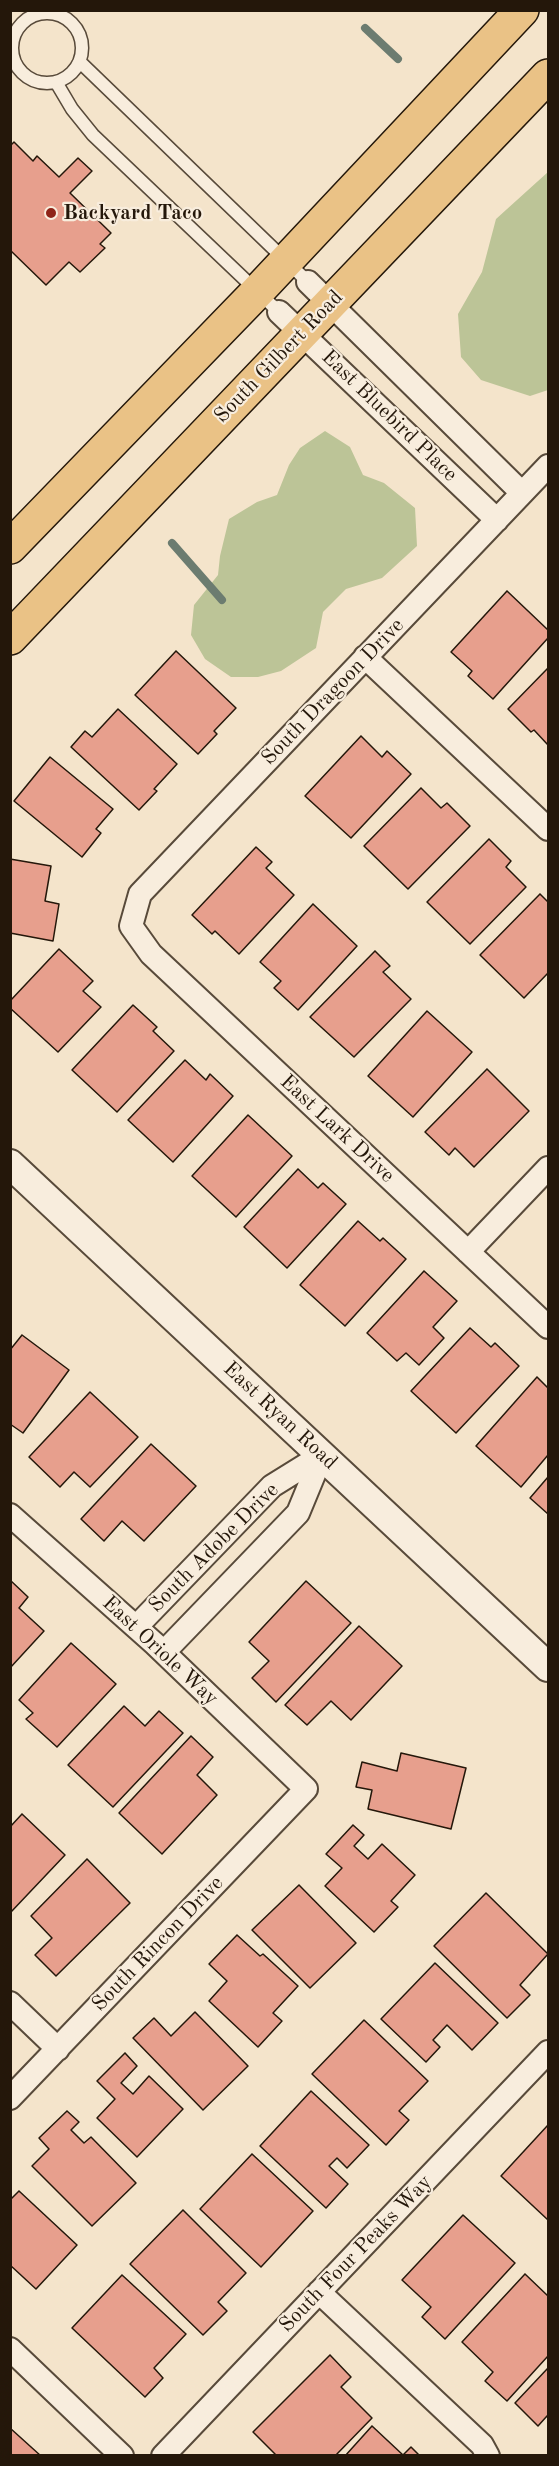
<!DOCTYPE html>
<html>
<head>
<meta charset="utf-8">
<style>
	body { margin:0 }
	#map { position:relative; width:559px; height:2466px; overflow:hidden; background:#f4e4cb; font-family:"Old Standard TT",serif }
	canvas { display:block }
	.frame { position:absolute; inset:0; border:12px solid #24170a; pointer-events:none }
</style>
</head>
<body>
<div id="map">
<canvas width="559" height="2466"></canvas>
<div class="frame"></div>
</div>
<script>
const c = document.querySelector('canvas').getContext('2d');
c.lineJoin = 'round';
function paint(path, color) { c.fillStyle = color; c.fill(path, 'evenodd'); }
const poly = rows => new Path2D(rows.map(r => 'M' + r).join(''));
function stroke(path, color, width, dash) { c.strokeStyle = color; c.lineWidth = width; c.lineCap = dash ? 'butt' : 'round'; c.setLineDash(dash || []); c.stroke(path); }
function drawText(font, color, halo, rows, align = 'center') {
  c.font = font + ' "Old Standard TT",serif'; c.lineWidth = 4.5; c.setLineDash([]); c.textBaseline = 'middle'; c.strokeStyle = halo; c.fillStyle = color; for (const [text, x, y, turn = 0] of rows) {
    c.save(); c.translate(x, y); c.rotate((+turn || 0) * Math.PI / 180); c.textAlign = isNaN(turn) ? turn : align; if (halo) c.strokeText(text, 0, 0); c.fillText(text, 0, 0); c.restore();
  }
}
paint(poly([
	[548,172,548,390,530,396,481,380,461,357,458,314,482,272,496,219],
	[325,431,350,447,363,475,384,483,415,508,417,546,382,578,346,589,323,612,316,648,281,671,258,677,231,677,205,659,191,635,194,605,218,575,220,556,229,519,257,502,277,495,289,465,300,448]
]), '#bcc497');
stroke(poly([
	[365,28,398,59],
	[172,543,222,600]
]), '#6c7c70', 8);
const building = poly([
	[14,142,33,161,37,156,59,177,78,158,92,171,70,193,111,233,100,244,105,248,80,272,69,262,46,285,10,250,10,146,14,142],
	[507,591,548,630,548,638,493,699,468,676,472,671,451,652,507,591],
	[176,651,236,708,214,731,217,734,198,754,135,695,176,651],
	[548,668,548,745,534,730,531,732,508,709,548,668],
	[118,709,177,764,154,789,157,791,139,810,71,747,85,731,92,737,118,709],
	[361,736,382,757,387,751,411,774,351,838,305,796,361,736],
	[50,757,113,809,96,829,101,833,82,857,14,801,50,757],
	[421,788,441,808,447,803,470,826,408,889,364,846,421,788],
	[489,839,511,861,506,867,526,887,470,944,427,902,489,839],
	[256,847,272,862,266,868,294,895,239,954,215,931,212,934,192,915,256,847],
	[10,859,51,866,45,901,59,904,53,941,10,933,10,859],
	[540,894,548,902,548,973,524,998,480,955,540,894],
	[313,904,357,946,298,1010,274,988,281,981,260,962,313,904],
	[59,949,93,981,83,991,101,1007,58,1052,10,1008,10,1001,59,949],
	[375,951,390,966,383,972,411,999,354,1057,310,1017,375,951],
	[133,1005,157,1027,153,1031,174,1051,117,1112,72,1070,133,1005],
	[427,1011,472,1052,413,1117,368,1076,427,1011],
	[185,1060,206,1080,210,1074,233,1096,173,1162,128,1120,185,1060],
	[487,1069,529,1111,474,1167,455,1148,449,1155,425,1132,487,1069],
	[248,1115,292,1156,236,1217,192,1176,248,1115],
	[298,1169,318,1188,323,1183,346,1204,287,1268,244,1227,298,1169],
	[358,1221,380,1241,383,1238,406,1259,345,1326,300,1285,358,1221],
	[424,1271,457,1301,433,1327,444,1338,419,1365,406,1353,397,1361,367,1333,424,1271],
	[470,1328,491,1347,495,1343,519,1366,456,1433,411,1391,470,1328],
	[22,1335,69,1370,23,1433,10,1424,10,1350,22,1335],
	[537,1377,548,1388,548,1455,521,1487,476,1446,537,1377],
	[90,1392,138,1437,90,1487,74,1472,60,1487,29,1457,90,1392],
	[151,1444,196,1486,144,1541,122,1521,104,1541,81,1519,151,1444],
	[548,1477,548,1514,530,1498,548,1477],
	[10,1580,28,1597,19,1608,44,1631,10,1668,10,1580],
	[306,1581,351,1623,276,1702,252,1678,269,1661,249,1642,306,1581],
	[359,1626,402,1666,351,1720,331,1701,307,1725,285,1705,359,1626],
	[71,1643,116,1684,57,1747,26,1719,33,1713,19,1700,71,1643],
	[124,1706,145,1726,159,1711,183,1733,113,1807,68,1765,124,1706],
	[191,1736,213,1757,197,1775,217,1795,162,1854,119,1813,191,1736],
	[401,1753,466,1768,451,1829,368,1809,372,1790,356,1787,362,1762,397,1771,401,1753],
	[22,1814,65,1855,11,1912,10,1827,22,1814],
	[353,1825,364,1835,354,1846,368,1859,382,1844,415,1875,391,1901,398,1907,374,1932,325,1886,342,1868,326,1854,353,1825],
	[87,1859,130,1903,56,1976,35,1955,52,1938,31,1916,87,1859],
	[299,1885,356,1943,310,1988,252,1930,299,1885],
	[486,1893,548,1954,520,1985,530,1995,507,2018,434,1946,486,1893],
	[237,1935,260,1956,263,1954,298,1986,273,2013,282,2021,258,2047,209,2001,227,1981,209,1964,237,1935],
	[435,1963,498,2023,472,2050,447,2025,433,2040,440,2047,426,2062,381,2019,435,1963],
	[195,2012,248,2066,203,2110,133,2038,154,2018,171,2036,195,2012],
	[364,2020,428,2081,399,2111,409,2120,386,2145,312,2074,364,2020],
	[125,2053,137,2066,121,2083,133,2094,149,2076,183,2109,137,2157,97,2118,115,2099,97,2081,125,2053],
	[311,2091,369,2145,347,2168,337,2158,329,2166,348,2184,326,2208,260,2146,311,2091],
	[67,2111,79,2122,71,2130,84,2143,91,2137,136,2183,92,2226,32,2166,49,2149,39,2138,67,2111],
	[548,2125,548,2220,501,2176,548,2125],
	[252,2154,313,2211,261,2267,200,2209,252,2154],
	[19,2191,77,2245,36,2289,10,2265,10,2200,19,2191],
	[183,2210,246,2273,218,2302,227,2311,203,2335,130,2264,183,2210],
	[463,2215,515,2263,445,2339,422,2317,431,2307,402,2280,463,2215],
	[525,2274,548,2296,548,2356,507,2401,485,2381,493,2372,462,2342,525,2274],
	[122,2275,186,2334,154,2368,163,2378,145,2397,72,2328,122,2275],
	[330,2355,351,2377,341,2387,372,2418,335,2456,277,2456,253,2432,330,2355],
	[548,2368,548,2418,547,2416,538,2426,515,2403,548,2368],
	[372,2426,403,2455,411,2447,420,2456,345,2456,372,2426],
	[10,2428,41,2456,10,2456,10,2428]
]);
paint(building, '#e79f8d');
stroke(building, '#24170a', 1.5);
const service = poly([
	'12 48a35 35 0 1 1 70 0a35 35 0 1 1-70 0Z',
	[80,62,308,282],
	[56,82,72,109,93,135,279,312]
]);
const minor = poly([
	[308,282,522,493],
	[279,312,497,520],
	[548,466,140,894,131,926,151,954,548,1327],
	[365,657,548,829],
	[468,1252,548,1168],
	[10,1515,155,1644,306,1789,10,2098],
	[136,1627,272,1486,322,1455],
	[164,1652,298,1513,322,1455],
	[10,2003,58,2049],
	[319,2292,482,2445,488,2456],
	[10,2349,122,2456],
	[163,2456,548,2052]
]);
const tertiary = poly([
	[10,1164,548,1667]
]);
const primary = poly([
	[10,547,257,292,522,10],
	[10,638,548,76]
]);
stroke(service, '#584a3a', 15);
stroke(minor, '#584a3a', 26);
stroke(tertiary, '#584a3a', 32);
stroke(primary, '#24170a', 36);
stroke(service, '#f8eddd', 12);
stroke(minor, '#f8eddd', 22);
stroke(tertiary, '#f8eddd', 28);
stroke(primary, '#eac286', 33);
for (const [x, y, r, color] of [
	[51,213,6,"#8f2418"]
]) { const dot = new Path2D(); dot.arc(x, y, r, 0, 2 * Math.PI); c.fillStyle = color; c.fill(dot); stroke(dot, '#f8eddd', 2); }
drawText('bold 21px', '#24170a', '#f8eddd', [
	["Backyard Taco",63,213]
], 'left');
drawText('21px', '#24170a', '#f8eddd', [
	["South Gilbert Road",279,357,-46],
	["East Bluebird Place",389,416,44],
	["South Dragoon Drive",333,692,-46],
	["East Lark Drive",337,1129,43],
	["East Ryan Road",280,1416,43],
	["South Adobe Drive",214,1548,-45],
	["East Oriole Way",160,1651,43],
	["South Rincon Drive",158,1944,-46],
	["South Four Peaks Way",356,2254,-46]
]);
</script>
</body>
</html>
